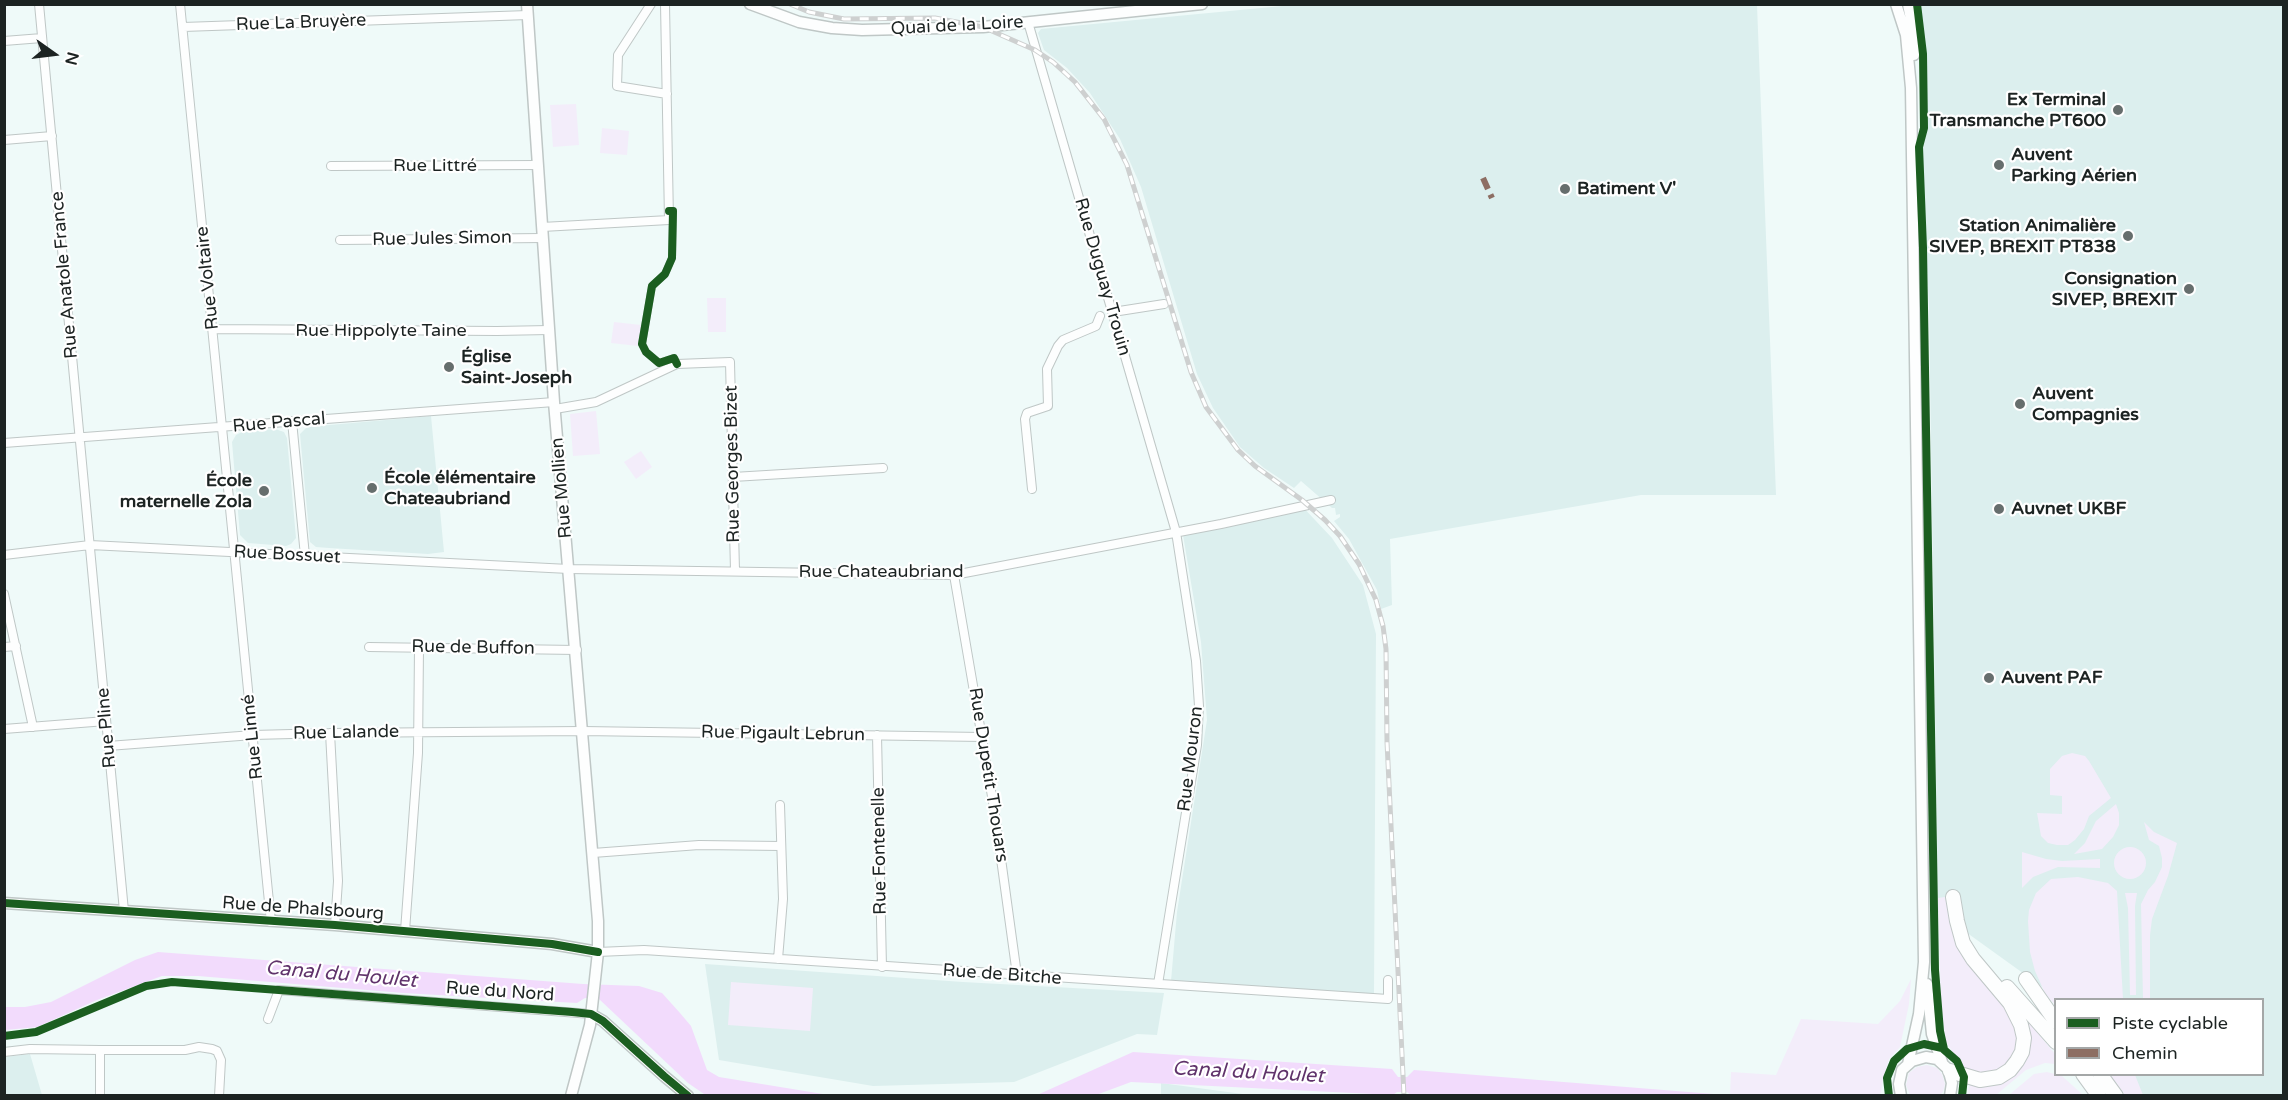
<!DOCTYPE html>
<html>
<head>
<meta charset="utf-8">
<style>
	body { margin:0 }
	#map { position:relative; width:2288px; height:1100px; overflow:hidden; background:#effaf9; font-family:"Varela Round",sans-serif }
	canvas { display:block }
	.frame { position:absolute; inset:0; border:6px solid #1c2322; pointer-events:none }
	.legend { position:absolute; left:2054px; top:998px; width:210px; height:78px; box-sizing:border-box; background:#fff; border:2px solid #a4a7a7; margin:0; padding:8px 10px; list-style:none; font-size:18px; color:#1c2322 }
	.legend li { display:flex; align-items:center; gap:12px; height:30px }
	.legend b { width:30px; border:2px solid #a4a7a7 }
	.north { position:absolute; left:24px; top:24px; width:60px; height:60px; -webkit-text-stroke:4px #fff; paint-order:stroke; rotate:104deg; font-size:16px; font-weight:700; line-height:24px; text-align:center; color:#1c2322 }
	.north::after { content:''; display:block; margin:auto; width:21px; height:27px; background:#1c2322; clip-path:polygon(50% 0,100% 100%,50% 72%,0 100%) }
</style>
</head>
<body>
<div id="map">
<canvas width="2288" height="1100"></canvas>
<div class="frame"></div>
<ul class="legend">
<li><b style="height:8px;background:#1b5e20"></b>Piste cyclable</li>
<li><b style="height:8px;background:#8d6e63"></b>Chemin</li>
</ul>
<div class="north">N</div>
</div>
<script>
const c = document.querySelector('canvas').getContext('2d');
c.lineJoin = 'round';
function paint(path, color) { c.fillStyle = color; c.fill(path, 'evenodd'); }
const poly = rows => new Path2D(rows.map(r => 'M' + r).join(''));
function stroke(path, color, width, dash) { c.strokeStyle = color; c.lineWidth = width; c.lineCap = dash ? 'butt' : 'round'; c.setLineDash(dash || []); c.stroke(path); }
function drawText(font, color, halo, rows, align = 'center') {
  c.font = font + ' "Varela Round",sans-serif'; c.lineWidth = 4.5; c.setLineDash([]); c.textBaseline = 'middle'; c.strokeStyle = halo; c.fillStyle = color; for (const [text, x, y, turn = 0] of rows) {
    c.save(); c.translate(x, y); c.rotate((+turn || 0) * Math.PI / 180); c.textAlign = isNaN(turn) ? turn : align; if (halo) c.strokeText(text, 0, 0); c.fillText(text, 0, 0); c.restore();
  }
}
paint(poly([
	[1303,4,1757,5,1776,495,1641,495,1390,539,1392,605,1381,609,1377,590,1361,561,1349,539,1334,521,1340,517,1340,514,1336,515,1335,508,1332,508,1301,481,1294,488,1264,468,1240,447,1213,408,1197,374,1141,187,1120,139,1090,93,1067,68,1044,50,1038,33,1041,29],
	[1921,5,2283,5,2283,1095,2129,1095,2113,1075,2262,1074,2262,1000,2059,999,1938,912,1929,308,1921,153],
	[431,416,444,552,428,554,329,548,316,547,310,542,300,434,307,427],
	[275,429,284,432,287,438,296,538,291,544,286,546,248,543,240,535,232,442,236,435,242,432],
	[1299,503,1332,538,1363,585,1376,634,1374,994,1171,981,1177,912,1207,720,1201,642,1183,535],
	[705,964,963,982,1164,993,1157,1035,1137,1034,1014,1082,873,1086,719,1060],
	[30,1054,42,1095,5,1095,5,1057],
	[1161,1083,1250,1095,1161,1095]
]), '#dcefee');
paint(poly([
	[576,104,579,145,553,147,550,105],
	[602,128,629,131,627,155,600,153],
	[707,298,726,298,726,332,708,332],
	[614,322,641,325,638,346,611,343],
	[596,411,600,454,573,456,570,414],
	[641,451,652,467,636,479,624,462],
	[2072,753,2085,756,2089,761,2111,798,2089,816,2084,829,2075,840,2068,845,2057,845,2048,843,2041,836,2037,813,2062,814,2062,796,2050,795,2050,769,2062,756],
	[2116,804,2119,813,2119,825,2113,837,2102,849,2074,854,2085,843,2096,821],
	[2144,822,2154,832,2177,843,2168,876,2152,919,2150,935,2150,1000,2143,999,2141,904,2148,890,2155,882,2162,867,2162,858,2159,846,2149,840],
	'2114 863a16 16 0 1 1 32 0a16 16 0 1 1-32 0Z',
	[2022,852,2046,859,2062,861,2100,859,2100,868,2058,867,2033,877,2022,888],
	[2078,877,2108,883,2117,891,2123,999,2056,1000,2055,1005,2045,993,2035,971,2030,952,2028,921,2029,910,2036,893,2051,879],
	[2125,893,2137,893,2135,906,2136,995,2130,995,2128,908],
	[1945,897,1954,930,2005,1004,2017,1025,2019,1043,2008,1066,1997,1072,1981,1076,1967,1073,1946,1042,1941,1003,1938,898],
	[1911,979,1909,1004,1900,1047,1889,1059,1883,1078,1881,1093,1878,1095,1730,1095,1731,1072,1776,1075,1801,1019,1878,1024,1900,1001],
	[731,982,813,988,810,1031,728,1025],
	[2026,1019,2055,1054,2055,1064,2045,1063,2026,1070,1996,1095,1967,1096,1970,1083,2002,1082,2030,1040],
	[1927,1065,1937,1068,1942,1074,1945,1084,1943,1092,1940,1095,1910,1095,1906,1085,1909,1073,1917,1067],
	[2047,1072,2062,1076,2083,1095,2009,1095,2034,1074],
	[2110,1075,2135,1075,2143,1095,2125,1095]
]), '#f3edfa');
paint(poly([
	[158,952,583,984,639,986,662,993,680,1013,691,1026,707,1070,719,1077,829,1095,704,1094,688,1083,599,999,585,998,577,1003,403,993,198,976,162,976,97,1000,37,1027,5,1030,4,1007,25,1007,51,1002,135,960],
	[1133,1052,1392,1069,1398,1077,1407,1077,1414,1070,1726,1095,1412,1096,1407,1092,1397,1092,1393,1095,1131,1082,1096,1095,1037,1095]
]), '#f2dbfc');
const pedestrian = poly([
	[669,211,673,211,672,258,665,274,652,286,642,344,646,352,659,363,674,358,677,364]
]);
const minor = poly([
	[39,4,124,911],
	[180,4,271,922],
	[651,4,618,55,617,86,667,94],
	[1028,22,1176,532,1196,661,1199,706,1197,745,1158,984],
	[183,27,528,15],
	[4,41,42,38],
	[4,140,52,136],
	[331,166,538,165],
	[542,227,669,220,665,4],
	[340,240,543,238],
	[1113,312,1164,304],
	[213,329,497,331,549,330],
	[555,409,596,402,677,364,730,362,735,571],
	[292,421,305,556],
	[4,443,554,402],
	[733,477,883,468],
	[1032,489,1025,419,1027,413,1048,406,1047,369,1058,346,1063,340,1096,326,1100,316],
	[4,555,90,545,569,569,954,575,1221,524,1331,500],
	[954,575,994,808,1017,975],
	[4,594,33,727],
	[4,647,16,646],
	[369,647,577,650],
	[4,729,106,721],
	[330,733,338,881,335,925],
	[877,735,882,967],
	[108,746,253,735,330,733,583,731,982,737],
	[593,853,699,845,781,846],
	[405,931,418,753,419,648],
	[598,952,644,950,1388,999,1388,980],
	[778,959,783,899,780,805],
	[268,1019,279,990,591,1014],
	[100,1050,185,1050,199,1047,212,1049,217,1051,221,1060,219,1096],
	[4,1052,30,1049,100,1050,100,1096]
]);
const tertiary = poly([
	[527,4,554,402,598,921,598,952,590,1025,571,1096],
	[750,4,799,22,832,28,862,30,983,27,1202,4],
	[1896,4,1906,35,1911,88,1924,962,1919,1014,1908,1064],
	[1908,4,1914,34,1914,55],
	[4,903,335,925,552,944,598,952],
	[1927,984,1932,1034,1942,1062],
	[591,1014,603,1021,664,1076,688,1096],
	[1901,1096,1899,1084,1902,1070,1912,1061,1926,1057,1937,1059,1948,1069,1952,1083,1950,1096]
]);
const trunk = poly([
	[2026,979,2056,1022],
	[2007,987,2056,1042],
	[1950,1071,1980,1080,1999,1077,2010,1070,2017,1061,2022,1052,2024,1038,2021,1025,2010,1003,1973,959,1963,943,1957,921,1953,897],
	[2083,1074,2099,1096],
	[2100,1074,2116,1096]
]);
stroke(pedestrian, '#bfc7c6', 8);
stroke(minor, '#bfc7c6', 10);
stroke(tertiary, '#bfc7c6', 13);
stroke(trunk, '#bfc7c6', 16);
stroke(pedestrian, '#fdfefe', 6);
stroke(minor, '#fdfefe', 8);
stroke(tertiary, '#fdfefe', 10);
stroke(trunk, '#fdfefe', 14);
const rail = poly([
	[790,4,809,12,844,19,935,18,983,27,1035,50,1053,62,1075,82,1104,119,1127,165,1191,372,1206,407,1238,450,1255,466,1302,500,1325,520,1340,536,1359,564,1376,600,1383,626,1386,649,1387,742,1404,1096]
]);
stroke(rail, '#ced0d0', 5);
stroke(rail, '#fff', 3, [9]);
stroke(poly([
	[1483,178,1492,198]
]), '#8d6e63', 6, [12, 6]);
stroke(poly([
	[1917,4,1923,54,1924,128,1919,147,1923,248,1935,970,1940,1031,1944,1049],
	[669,211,673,211,672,258,665,274,652,286,642,344,646,352,659,363,674,358,677,364],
	[4,903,335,925,552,944,598,952],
	[4,1036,36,1032,146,986,172,982,572,1012,591,1014,603,1021,664,1076,688,1096],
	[1889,1096,1887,1078,1894,1061,1907,1049,1924,1044,1942,1048,1957,1061,1964,1077,1962,1096]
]), '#1b5e20', 8);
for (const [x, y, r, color] of [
	[2118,110,6,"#666e6d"],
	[1999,165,6,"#666e6d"],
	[1565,189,6,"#666e6d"],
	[2128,236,6,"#666e6d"],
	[2189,289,6,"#666e6d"],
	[449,367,6,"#666e6d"],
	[2020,404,6,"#666e6d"],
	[372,488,6,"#666e6d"],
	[264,491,6,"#666e6d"],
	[1999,509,6,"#666e6d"],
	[1989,678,6,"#666e6d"]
]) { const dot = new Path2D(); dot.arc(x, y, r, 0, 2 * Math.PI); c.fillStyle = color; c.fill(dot); stroke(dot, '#fff', 2); }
drawText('18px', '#1c2322', '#fff', [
	["Rue La Bruyère",301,23,-2],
	["Quai de la Loire",957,26,-3],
	["Rue Littré",435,166],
	["Rue Jules Simon",442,239,-1],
	["Rue Anatole France",65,275,-95],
	["Rue Duguay Trouin",1102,277,74],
	["Rue Voltaire",208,278,-96],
	["Rue Hippolyte Taine",381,331],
	["Rue Pascal",279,423,-5],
	["Rue Georges Bizet",733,464,-91],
	["Rue Mollien",562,488,-95],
	["Rue Bossuet",287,555,3],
	["Rue Chateaubriand",881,572],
	["Rue de Buffon",473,648,1],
	["Rue Pline",107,728,-95],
	["Rue Lalande",346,733,-1],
	["Rue Pigault Lebrun",783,734,1],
	["Rue Linné",253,737,-96],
	["Rue Mouron",1191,759,-83],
	["Rue Dupetit Thouars",988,775,81],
	["Rue Fontenelle",880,851,-91],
	["Rue de Phalsbourg",303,909,4],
	["Rue de Bitche",1002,975,4],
	["Rue du Nord",500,992,4]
]);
drawText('bold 18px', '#1c2322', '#fff', [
	["Ex Terminal",2106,100,"right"],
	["Transmanche PT600",2106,121,"right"],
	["Auvent",2011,155],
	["Parking Aérien",2011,176],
	["Batiment V'",1577,189],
	["Station Animalière",2116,226,"right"],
	["SIVEP, BREXIT PT838",2116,247,"right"],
	["Consignation",2177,279,"right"],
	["SIVEP, BREXIT",2177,300,"right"],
	["Église",461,357],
	["Saint-Joseph",461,378],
	["Auvent",2032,394],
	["Compagnies",2032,415],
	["École élémentaire",384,478],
	["Chateaubriand",384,499],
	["École",252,481,"right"],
	["maternelle Zola",252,502,"right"],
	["Auvnet UKBF",2011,509],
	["Auvent PAF",2001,678]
], 'left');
drawText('italic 20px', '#60336b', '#fff', [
	["Canal du Houlet",341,975,5],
	["Canal du Houlet",1248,1073,3]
]);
</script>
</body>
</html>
